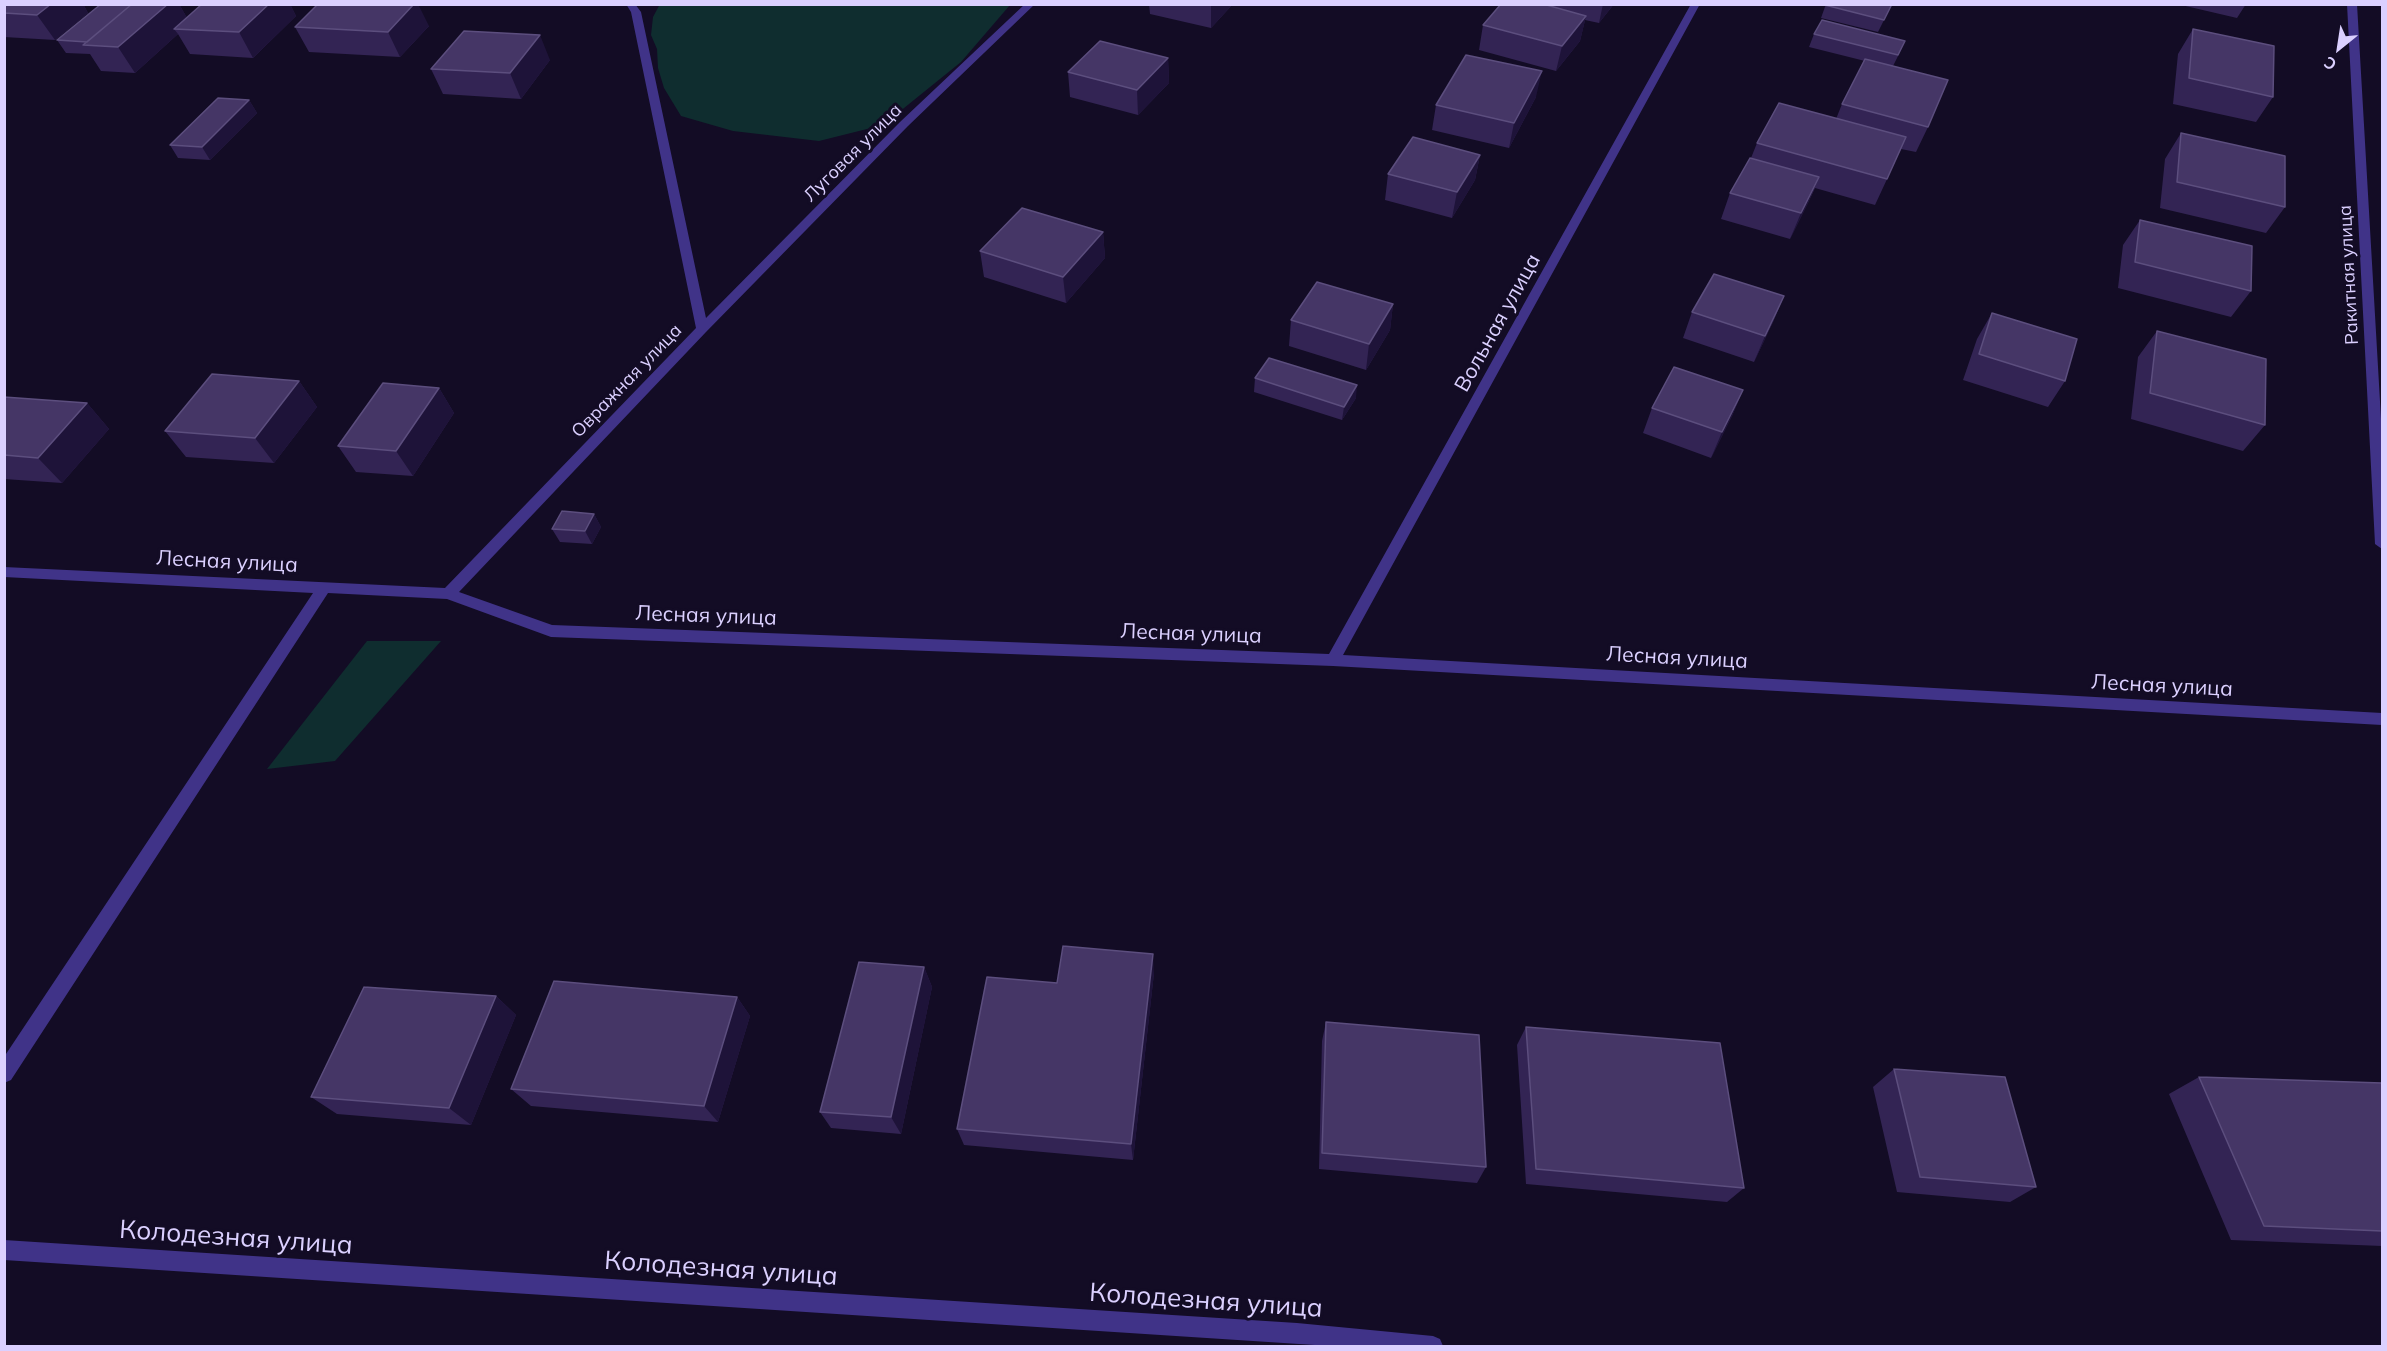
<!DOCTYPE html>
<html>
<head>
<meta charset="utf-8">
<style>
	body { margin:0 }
	#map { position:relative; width:2387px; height:1351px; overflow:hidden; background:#130c25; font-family:Mulish,sans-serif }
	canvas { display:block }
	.frame { position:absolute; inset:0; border:6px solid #dbd0ff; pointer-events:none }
	.north { position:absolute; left:2309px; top:18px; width:60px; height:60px; -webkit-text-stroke:4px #130c25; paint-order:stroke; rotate:210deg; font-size:16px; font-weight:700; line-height:24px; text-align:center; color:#dbd0ff }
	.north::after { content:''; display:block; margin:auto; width:21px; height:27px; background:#dbd0ff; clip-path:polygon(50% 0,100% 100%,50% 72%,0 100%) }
</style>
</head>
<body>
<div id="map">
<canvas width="2387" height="1351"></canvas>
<div class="frame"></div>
<div class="north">С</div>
</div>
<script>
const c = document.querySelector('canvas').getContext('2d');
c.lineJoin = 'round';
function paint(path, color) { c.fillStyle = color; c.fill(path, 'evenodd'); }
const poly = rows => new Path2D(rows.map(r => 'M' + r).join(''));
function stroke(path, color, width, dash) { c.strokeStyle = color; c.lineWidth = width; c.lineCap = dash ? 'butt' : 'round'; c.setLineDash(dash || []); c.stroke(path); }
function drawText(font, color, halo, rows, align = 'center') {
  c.font = font + ' Mulish,sans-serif'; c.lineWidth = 6; c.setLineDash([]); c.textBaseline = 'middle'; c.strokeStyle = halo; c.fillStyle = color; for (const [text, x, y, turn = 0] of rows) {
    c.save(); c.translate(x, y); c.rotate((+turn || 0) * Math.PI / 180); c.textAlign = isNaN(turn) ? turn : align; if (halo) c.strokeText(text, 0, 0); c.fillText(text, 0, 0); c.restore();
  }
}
paint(poly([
	[660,4,1010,4,1010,5,961,62,883,125,819,141,733,131,681,116,664,88,658,68,657,49,651,35,653,17],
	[367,641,441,641,335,761,267,769]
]), '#0f2d2f');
paint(poly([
	[626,4,635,4,641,12,706,318,900,122,1025,4,1035,4,908,126,706,332,459,592,552,625,1329,654,1691,4,1700,4,1343,655,2382,713,2382,725,1333,666,551,637,447,599,328,593,11,1080,4,1083,4,1057,313,593,4,577,4,567,445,588,696,328,631,12,626,4],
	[2347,4,2357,4,2382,436,2382,549,2375,544,2347,4],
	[4,1240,1297,1323,1433,1336,1440,1339,1443,1346,1330,1346,4,1260,4,1240]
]), '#403388');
paint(poly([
	[4,4,83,4,88,13,55,40,4,37],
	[179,4,187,18,202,4,290,4,296,16,253,58,190,54,178,34,135,73,101,71,90,54,66,53,57,40],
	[1149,4,1233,4,1211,28,1150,14],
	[1501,4,1614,4,1599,23,1585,20,1580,41,1556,71,1479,50,1483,25],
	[1826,4,1892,4,1878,32,1821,18],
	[2177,4,2246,4,2237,18],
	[429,26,400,57,309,52,295,27],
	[2193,29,2273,97,2256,122,2173,104,2178,54],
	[1814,34,1899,54,1893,66,1928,127,1916,152,1901,149,1875,205,1815,188,1808,203,1790,239,1721,219,1730,193,1751,158,1757,143,1836,119,1842,104,1865,61,1809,47],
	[1168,58,1169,83,1138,115,1070,97,1068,72],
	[550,60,521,99,443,94,431,69],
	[1536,97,1509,148,1432,130,1436,105],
	[249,100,257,113,210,160,178,158,170,145],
	[2181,133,2285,207,2266,233,2160,208,2165,159],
	[1480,155,1475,180,1452,218,1385,200,1388,174],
	[2140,220,2251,291,2231,317,2118,288,2123,245],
	[1103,232,1105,258,1066,303,984,277,980,251],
	[1784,296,1773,322,1754,362,1683,338,1692,312],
	[1393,304,1390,330,1366,370,1289,346,1291,320],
	[1992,313,2065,381,2048,407,1963,380,1977,339],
	[2157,331,2265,425,2243,451,2131,419,2138,357],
	[1255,378,1356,398,1342,420,1254,392],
	[299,381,317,407,274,463,186,457,165,431],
	[439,388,454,413,413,476,356,472,338,446],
	[1743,390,1732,416,1711,458,1643,433,1652,408],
	[4,397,87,403,109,429,62,483,4,479],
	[594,514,601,527,592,544,560,542,552,529],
	[924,967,932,987,901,1134,831,1128,820,1112],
	[1154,973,1133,1160,964,1145,957,1129,1057,983],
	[496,996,516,1015,471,1125,337,1114,311,1097],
	[737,997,750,1016,718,1122,531,1106,511,1089],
	[1326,1022,1486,1167,1477,1183,1319,1169,1322,1041],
	[1526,1027,1744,1188,1727,1202,1526,1184,1517,1045],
	[1894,1069,2036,1187,2010,1202,1897,1192,1873,1087],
	[2199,1077,2382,1083,2382,1246,2231,1240,2169,1094]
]), '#332454');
paint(poly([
	[51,4,83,4,88,13,55,40,37,15],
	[168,4,179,4,190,23,174,29,178,34,135,73,118,47],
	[269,4,290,4,296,16,253,58,239,32],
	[414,4,418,4,429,26,400,57,388,32],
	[1211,4,1233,4,1211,28],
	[1603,4,1614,4,1599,23],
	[1586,16,1580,41,1556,71,1562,46],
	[540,35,550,60,521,99,510,73],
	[1168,58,1169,83,1138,115,1137,90],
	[1542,71,1536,97,1509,148,1514,123],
	[249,100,257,113,210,160,202,147],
	[1480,155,1475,180,1452,218,1457,192],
	[1819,177,1808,203,1790,239,1801,213],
	[1103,232,1105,258,1066,303,1063,277],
	[1784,296,1773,322,1754,362,1765,336],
	[1393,304,1390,330,1366,370,1369,344],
	[299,381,317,407,274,463,255,438],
	[1357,385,1356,398,1342,420,1344,407],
	[439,388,454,413,413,476,396,451],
	[1743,390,1732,416,1711,458,1722,432],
	[87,403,109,429,62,483,38,458],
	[594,514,601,527,592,544,585,531],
	[1153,954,1154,973,1133,1160,1131,1144],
	[924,967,932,987,901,1134,891,1117],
	[496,996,516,1015,471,1125,449,1108],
	[737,997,750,1016,718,1122,704,1106]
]), '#1e1339');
const building = poly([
	[4,4,51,4,37,15,4,13,4,4],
	[101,4,132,4,87,42,57,40,101,4],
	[132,4,168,4,118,47,83,45,132,4],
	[202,4,269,4,239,32,174,29,202,4],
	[318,4,414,4,388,32,295,27,318,4],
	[1501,4,1543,4,1586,16,1562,46,1483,25,1501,4],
	[1826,4,1892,4,1884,20,1825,5,1826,4],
	[1822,20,1905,41,1898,55,1814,34,1822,20],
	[2193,29,2274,46,2273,97,2189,78,2193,29],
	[464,31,540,35,510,73,431,69,464,31],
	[1100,41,1168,58,1137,90,1068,72,1100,41],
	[1466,55,1542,71,1514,123,1436,105,1466,55],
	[1865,59,1948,80,1928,127,1842,104,1865,59],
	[218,98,249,100,202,147,170,145,218,98],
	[1779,103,1906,137,1887,179,1757,143,1779,103],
	[2181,133,2285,156,2285,207,2177,182,2181,133],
	[1413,137,1480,155,1457,192,1388,174,1413,137],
	[1750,158,1819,177,1801,213,1730,193,1750,158],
	[1022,208,1103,232,1063,277,980,251,1022,208],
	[2140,220,2252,246,2251,291,2135,262,2140,220],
	[1714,274,1784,296,1765,336,1692,312,1714,274],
	[1317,282,1393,304,1369,344,1291,320,1317,282],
	[1992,313,2077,339,2065,381,1979,354,1992,313],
	[2157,331,2266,359,2265,425,2150,393,2157,331],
	[1269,358,1357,385,1344,407,1255,378,1269,358],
	[1674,367,1743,390,1722,432,1652,408,1674,367],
	[212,374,299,381,255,438,165,431,212,374],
	[383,383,439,388,396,451,338,446,383,383],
	[4,397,87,403,38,458,4,455,4,397],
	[562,511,594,514,585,531,552,529,562,511],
	[1063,946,1153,954,1131,1144,957,1129,987,977,1057,983,1063,946],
	[859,962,924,967,891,1117,820,1112,859,962],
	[554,981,737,997,704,1106,511,1089,554,981],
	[364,987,496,996,449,1108,311,1097,364,987],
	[1326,1022,1479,1035,1486,1167,1322,1153,1326,1022],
	[1526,1027,1720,1043,1744,1188,1536,1169,1526,1027],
	[1894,1069,2005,1077,2036,1187,1920,1177,1894,1069],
	[2199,1077,2382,1083,2382,1231,2264,1226,2199,1077]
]);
paint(building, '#453666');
stroke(building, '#5c4e7e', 1.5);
drawText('18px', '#dbd0ff', '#130c25', [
	["Луговая улица",853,153,-45],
	["Ракитная улица",2349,275,-93],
	["Овражная улица",627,381,-46]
]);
drawText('21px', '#dbd0ff', '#130c25', [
	["Вольная улица",1498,323,-61],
	["Лесная улица",227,562,3],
	["Лесная улица",706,616,2],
	["Лесная улица",1191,634,2],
	["Лесная улица",1677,658,3],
	["Лесная улица",2162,686,3]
]);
drawText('26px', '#dbd0ff', '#130c25', [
	["Колодезная улица",236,1238,4],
	["Колодезная улица",721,1269,4],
	["Колодезная улица",1206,1301,4]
]);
</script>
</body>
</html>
